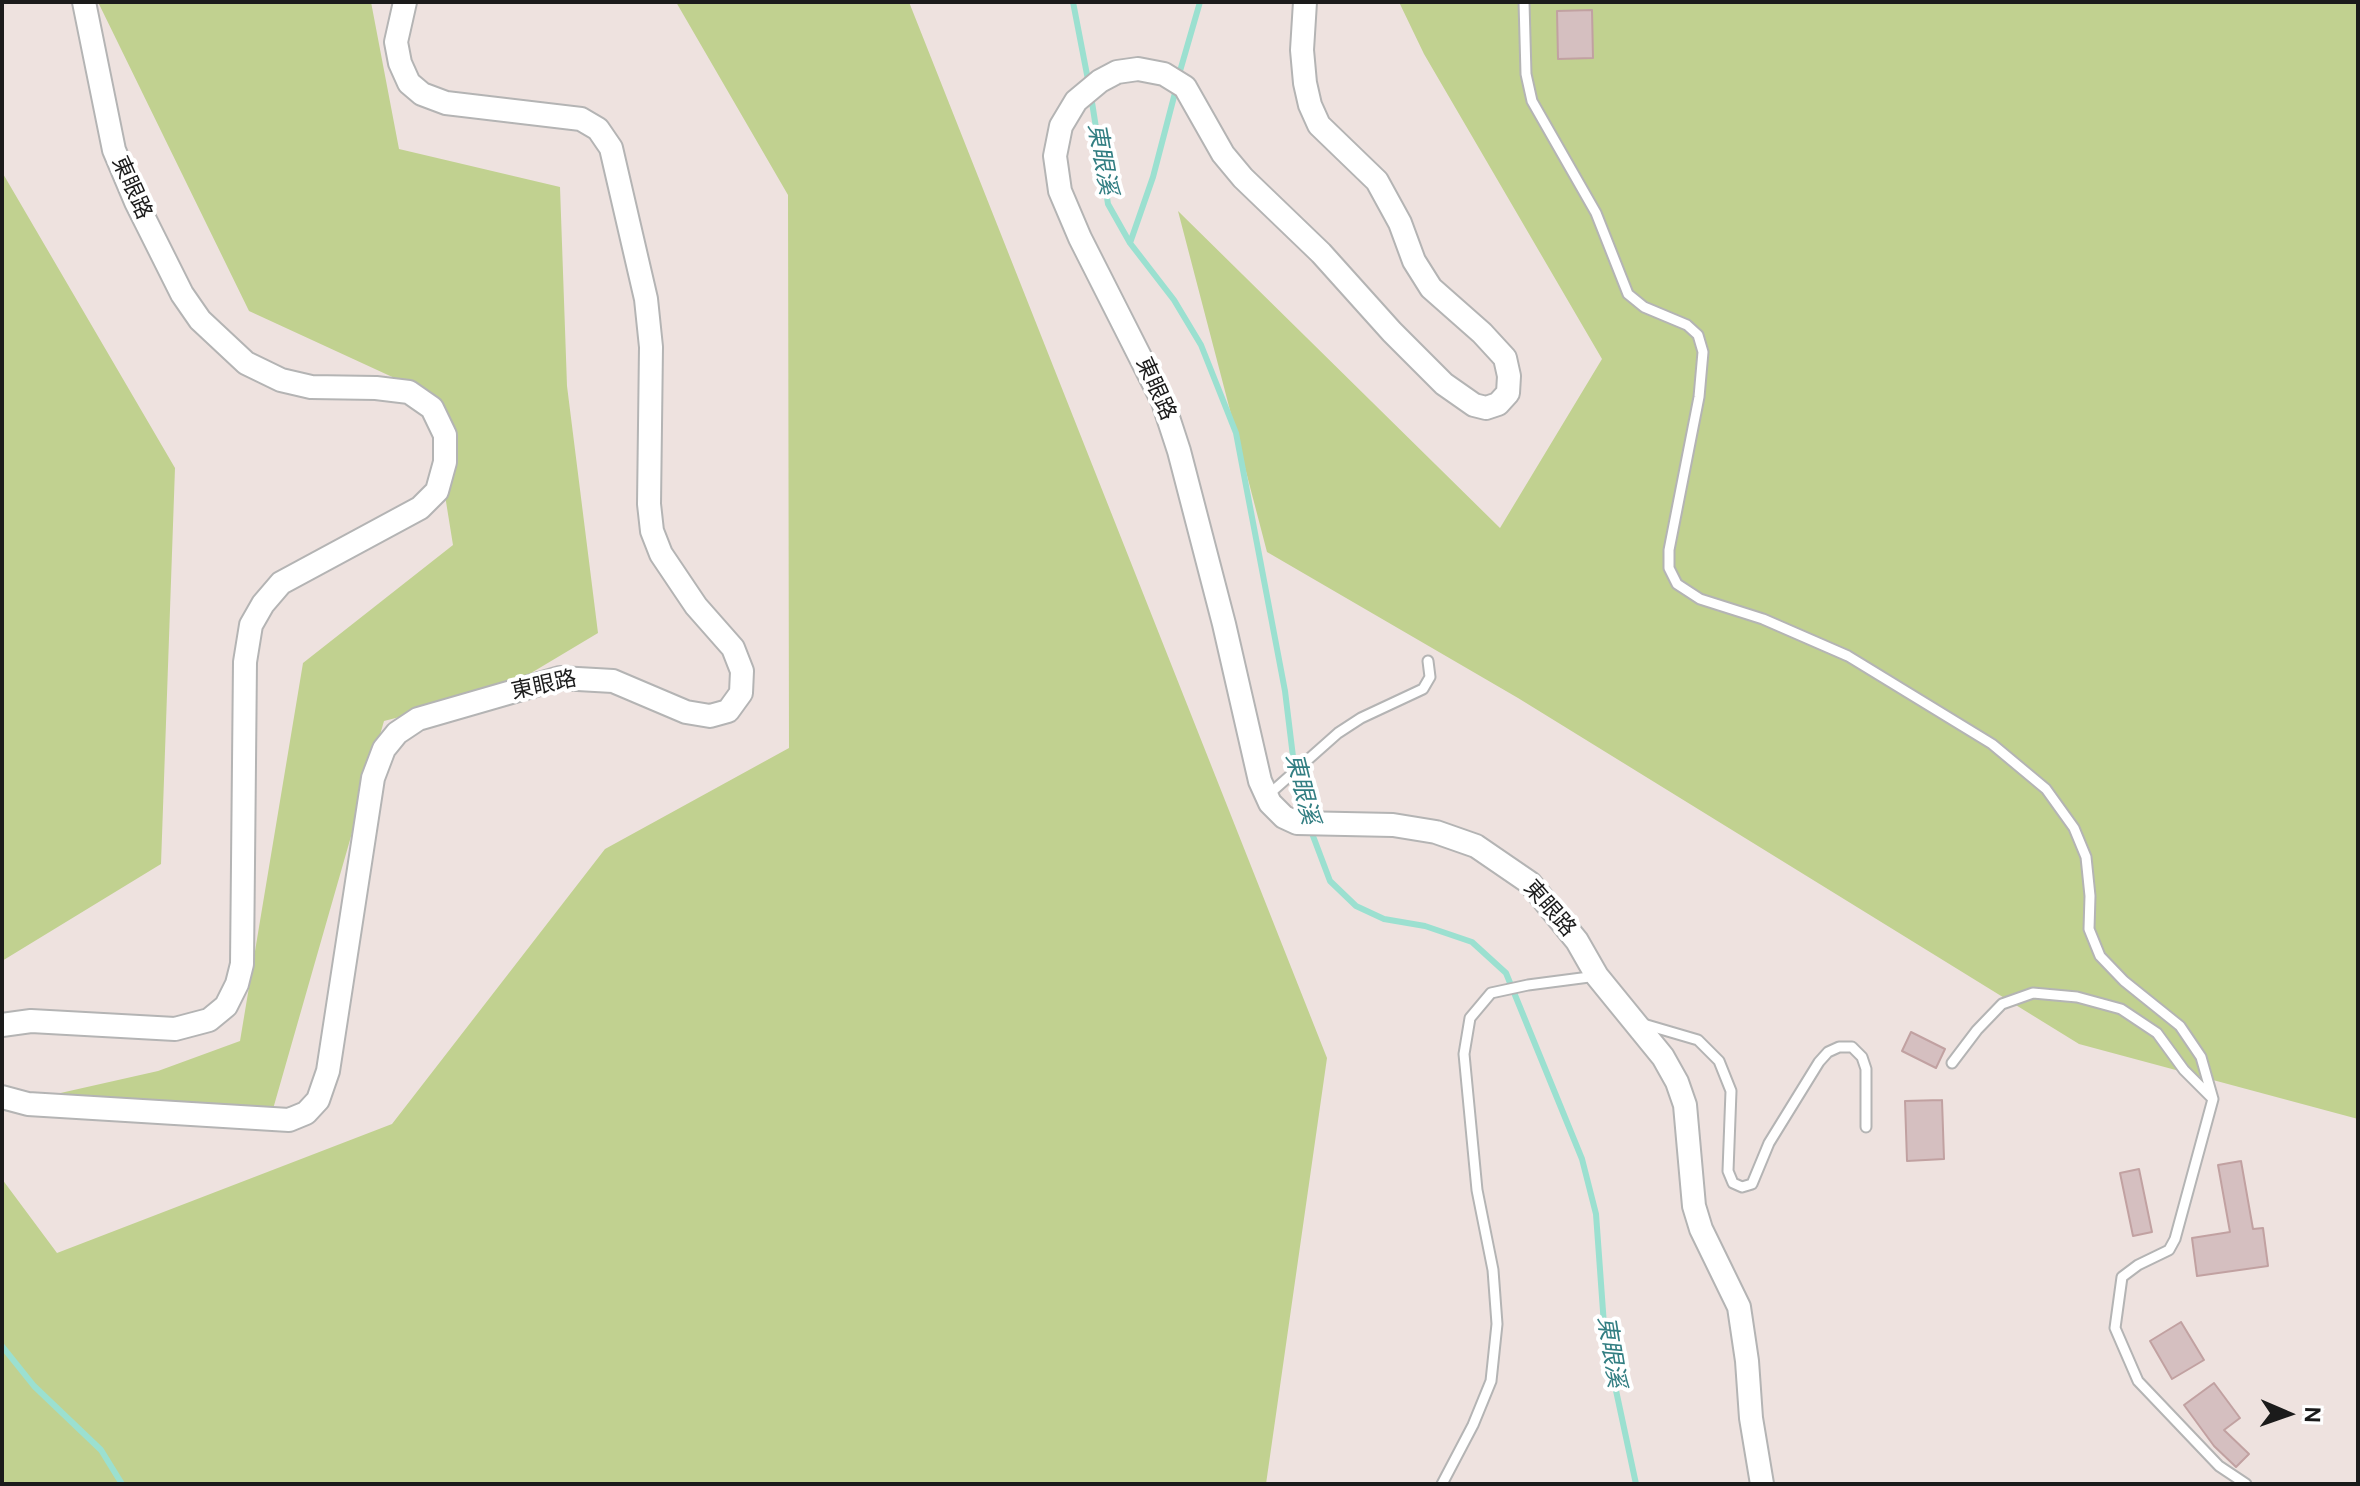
<!DOCTYPE html>
<html>
<head>
<meta charset="utf-8">
<style>
	body { margin:0 }
	#map { position:relative; width:2360px; height:1486px; overflow:hidden; background:#eee2df; font-family:"DM Sans",sans-serif }
	canvas { display:block }
	.frame { position:absolute; inset:0; border:4px solid #1b1b1b; pointer-events:none }
	.north { position:absolute; left:2248px; top:1374px; width:80px; height:80px; -webkit-text-stroke:6px #fff; paint-order:stroke; rotate:92deg; font-size:22px; font-weight:700; line-height:32px; text-align:center; color:#1b1b1b }
	.north::after { content:''; display:block; margin:auto; width:28px; height:36px; background:#1b1b1b; clip-path:polygon(50% 0,100% 100%,50% 72%,0 100%) }
</style>
</head>
<body>
<div id="map">
<canvas width="2360" height="1486"></canvas>
<div class="frame"></div>
<div class="north">N</div>
</div>
<script>
const c = document.querySelector('canvas').getContext('2d');
c.lineJoin = 'round';
function paint(path, color) { c.fillStyle = color; c.fill(path, 'evenodd'); }
const poly = rows => new Path2D(rows.map(r => 'M' + r).join(''));
function stroke(path, color, width, dash) { c.strokeStyle = color; c.lineWidth = width; c.lineCap = dash ? 'butt' : 'round'; c.setLineDash(dash || []); c.stroke(path); }
function drawText(font, color, halo, rows, align = 'center') {
  c.font = font + ' "DM Sans","Noto Sans TC",sans-serif'; c.lineWidth = 8; c.setLineDash([]); c.textBaseline = 'middle'; c.strokeStyle = halo; c.fillStyle = color; for (const [text, x, y, turn = 0] of rows) {
    c.save(); c.translate(x, y); c.rotate((+turn || 0) * Math.PI / 180); c.textAlign = isNaN(turn) ? turn : align; if (halo) c.strokeText(text, 0, 0); c.fillText(text, 0, 0); c.restore();
  }
}
paint(poly([
	[98,2,371,2,399,149,560,187,567,386,598,633,501,691,384,721,269,1123,25,1101,158,1071,240,1041,303,663,453,545,432,415,401,381,249,311],
	[676,2,909,2,1327,1058,1266,1484,2,1484,2,1179,57,1253,392,1124,605,849,789,748,788,195],
	[1399,2,2358,2,2358,1119,2079,1044,1518,698,1267,552,1178,211,1500,528,1602,359,1424,54],
	[2,172,175,468,161,864,2,961]
]), '#c1d190');
stroke(poly([
	[1073,2,1089,85],
	[1178,78,1200,2],
	[1091,96,1108,204,1130,243,1174,300,1201,345,1236,433,1285,691,1295,773,1307,817],
	[1130,243,1153,177,1176,89],
	[1310,828,1330,881,1356,906,1384,919,1425,926,1472,942,1506,973,1582,1159,1596,1214,1605,1339,1636,1484],
	[2,1346,34,1386,101,1450,122,1484]
]), '#9be0d0', 6);
const building = poly([
	[1592,10,1593,58,1558,59,1557,11,1592,10],
	[1911,1032,1945,1049,1936,1068,1902,1051,1911,1032],
	[1942,1100,1944,1159,1907,1161,1905,1101,1942,1100],
	[2241,1161,2253,1229,2263,1228,2268,1266,2197,1276,2192,1238,2230,1232,2218,1165,2241,1161],
	[2139,1169,2152,1232,2133,1236,2120,1173,2139,1169],
	[2181,1322,2204,1360,2172,1379,2150,1341,2181,1322],
	[2214,1383,2240,1418,2224,1430,2249,1454,2236,1467,2214,1446,2184,1405,2214,1383]
]);
paint(building, '#d5bfc0');
stroke(building, '#c1a1a1', 2);
const service = poly([
	[1524,2,1526,74,1532,101,1596,213,1628,294,1644,307,1687,325,1698,335,1703,352,1699,397,1669,550,1669,568,1677,584,1700,599,1763,619,1848,656,1992,744,2046,789,2074,828,2086,857,2090,896,2089,929,2100,956,2124,981,2180,1026,2201,1057,2213,1099,2175,1239,2169,1250,2138,1265,2122,1277,2115,1328,2138,1381,2219,1466,2246,1484],
	[1267,796,1338,733,1361,718,1423,689,1430,677,1428,661],
	[1640,1023,1698,1040,1719,1061,1731,1091,1728,1171,1733,1183,1742,1187,1752,1184,1769,1143,1819,1062,1828,1052,1839,1047,1852,1047,1862,1057,1866,1069,1866,1127],
	[1952,1063,1977,1030,2002,1004,2033,993,2077,997,2121,1009,2157,1033,2184,1070,2213,1099],
	[1442,1484,1473,1425,1491,1381,1497,1324,1493,1270,1477,1190,1464,1054,1470,1018,1491,993,1528,985,1597,976]
]);
const tertiary = poly([
	[1305,2,1302,50,1305,83,1310,105,1319,125,1377,181,1400,223,1414,261,1431,288,1482,333,1505,358,1509,376,1508,393,1498,404,1486,408,1474,405,1444,384,1392,332,1321,253,1243,178,1223,154,1185,87,1164,74,1138,69,1117,72,1100,81,1076,101,1061,126,1055,156,1060,191,1080,238,1163,402,1179,451,1224,624,1260,781,1270,803,1284,817,1297,823,1393,825,1436,832,1476,846,1530,883,1577,941,1597,976,1663,1057,1677,1082,1685,1105,1694,1206,1701,1229,1739,1307,1747,1361,1751,1418,1762,1484],
	[2,1025,31,1021,175,1029,209,1020,226,1006,237,984,242,964,245,662,251,625,263,604,281,583,420,508,437,491,445,462,445,435,432,408,409,392,376,388,311,387,281,380,246,363,200,320,182,294,136,202,114,150,84,2],
	[2,1097,28,1104,289,1120,306,1113,318,1100,328,1071,373,778,384,749,397,733,418,719,560,678,613,681,686,712,710,716,728,711,741,693,742,671,733,648,696,606,661,554,652,531,649,504,651,347,646,299,611,148,598,129,581,119,446,103,422,94,409,83,400,63,396,42,405,2]
]);
stroke(service, '#b4b4b4', 13);
stroke(tertiary, '#b4b4b4', 26);
stroke(service, '#fff', 9);
stroke(tertiary, '#fff', 22);
drawText('22px', '#1b1b1b', '#fff', [
	["東眼路",131,188,66],
	["東眼路",1155,389,66],
	["東眼路",544,686,-12],
	["東眼路",1549,909,49]
]);
drawText('italic 24px', '#327e82', '#fff', [
	["東眼溪",1101,159,80],
	["東眼溪",1301,789,76],
	["東眼溪",1610,1352,81]
]);
</script>
</body>
</html>
